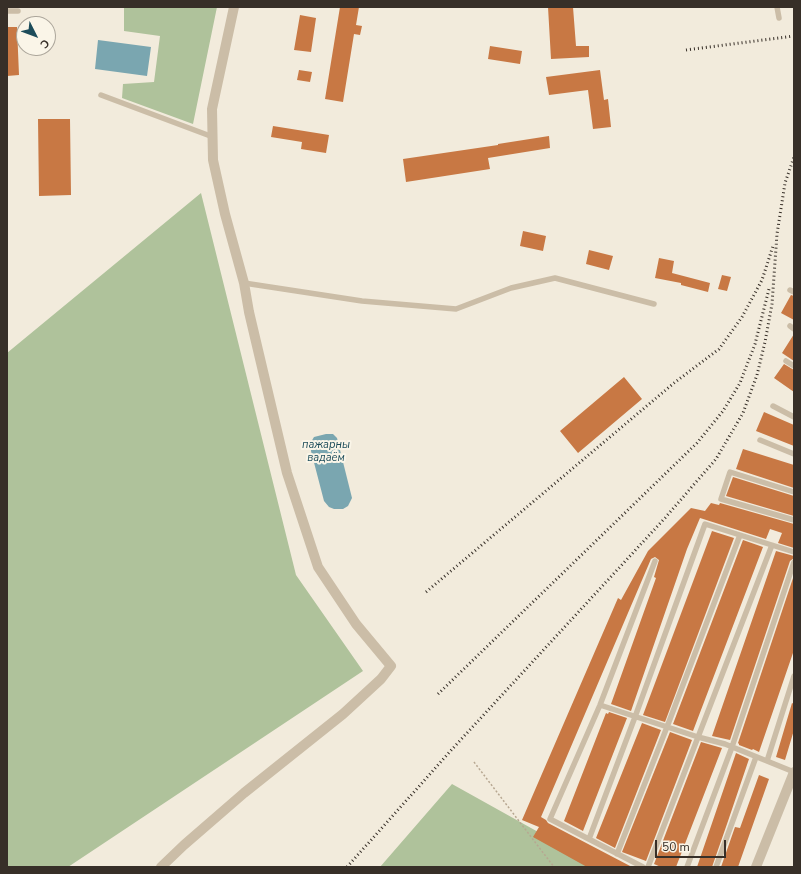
<!DOCTYPE html>
<html>
<head>
<meta charset="utf-8">
<style>
	body { margin:0 }
	#map { position:relative; width:801px; height:874px; overflow:hidden; background:#f2ebdc; font-family:"Nunito Sans",sans-serif }
	canvas { display:block }
	.frame { position:absolute; inset:0; border:8px solid #372f28; pointer-events:none }
	.north { position:absolute; left:16px; top:16px; width:40px; height:40px; box-sizing:border-box; background:#faf5e8; border:1px solid #aca69b; border-radius:50%; rotate:132deg; font-size:11px; font-weight:700; line-height:16px; text-align:center; color:#372f28 }
	.north::after { content:''; display:block; margin:auto; width:14px; height:18px; background:#1c4c5a; clip-path:polygon(50% 0,100% 100%,50% 72%,0 100%) }
	.scale { position:absolute; left:655px; top:840px; width:71px; height:18px; box-sizing:border-box; border:2px solid #372f28; border-top:0; padding-left:5px; font-size:12px; line-height:14px; white-space:nowrap; color:#372f28; -webkit-text-stroke:3px #faf5e8; paint-order:stroke }
</style>
</head>
<body>
<div id="map">
<canvas width="801" height="874"></canvas>
<div class="frame"></div>
<div class="north">С</div>
<div class="scale">50 m</div>
</div>
<script>
const c = document.querySelector('canvas').getContext('2d');
c.lineJoin = 'round';
function paint(path, color) { c.fillStyle = color; c.fill(path, 'evenodd'); }
const poly = rows => new Path2D(rows.map(r => 'M' + r).join(''));
function stroke(path, color, width, dash) { c.strokeStyle = color; c.lineWidth = width; c.lineCap = dash ? 'butt' : 'round'; c.setLineDash(dash || []); c.stroke(path); }
function drawText(font, color, halo, rows, align = 'center') {
  c.font = font + ' "Nunito Sans",sans-serif'; c.lineWidth = 4; c.setLineDash([]); c.textBaseline = 'middle'; c.strokeStyle = halo; c.fillStyle = color; for (const [text, x, y, turn = 0] of rows) {
    c.save(); c.translate(x, y); c.rotate((+turn || 0) * Math.PI / 180); c.textAlign = isNaN(turn) ? turn : align; if (halo) c.strokeText(text, 0, 0); c.fillText(text, 0, 0); c.restore();
  }
}
paint(poly([
	[124,7,217,7,193,124,122,98,123,84,154,82,160,36,124,31],
	[201,193,296,575,363,671,68,867,7,867,7,353],
	[452,784,601,867,380,867]
]), '#afc29b');
paint(poly([
	[98,40,151,47,147,76,95,69],
	[326,434,333,434,337,438,352,498,348,506,343,509,334,509,329,507,324,501,311,451,311,442,314,437]
]), '#7aa6b0');
paint(poly([
	[340,7,359,7,356,25,362,26,360,35,354,34,343,102,325,99],
	[548,7,573,7,576,46,589,46,589,57,551,59],
	[300,15,316,18,311,52,294,50],
	[7,27,17,27,19,75,7,76],
	[490,46,522,51,520,64,488,59],
	[299,70,312,72,310,82,297,80],
	[600,70,604,100,608,99,611,127,593,129,588,90,549,95,546,77],
	[38,119,70,119,71,195,39,196],
	[273,126,329,135,326,153,301,149,302,142,271,137],
	[549,136,550,148,488,158,490,169,406,182,403,159,498,145,498,144],
	[523,231,546,236,543,251,520,246],
	[589,250,613,256,609,270,586,264],
	[659,258,674,261,672,273,710,283,708,292,681,285,681,283,655,278],
	[722,275,731,277,727,291,718,289],
	[791,295,794,296,794,320,781,313],
	[794,334,794,361,782,353],
	[784,364,794,370,794,392,774,378],
	[624,377,642,399,578,453,560,431],
	[764,412,794,425,794,446,756,431],
	[743,449,794,465,794,488,736,469],
	[733,477,794,496,794,516,726,496],
	[711,503,719,505,720,503,794,524,794,548,778,543,782,533,770,529,766,539,700,518,687,549,631,711,611,704,656,578,654,577,659,560,655,557,651,559,541,817,546,820,548,823,632,867,587,867,533,837,539,827,522,820,618,598,621,600,648,551,691,508,705,511],
	[712,531,734,538,665,722,643,715],
	[743,540,763,547,693,731,673,724],
	[776,551,794,556,794,558,790,561,730,740,712,736],
	[794,575,794,650,759,752,753,749,752,750,739,745,739,744,738,743],
	[792,703,794,704,794,730,785,760,776,757],
	[609,712,627,718,583,831,564,821,606,713,608,714],
	[642,723,661,730,615,848,596,838],
	[670,732,692,740,646,861,622,852],
	[701,742,722,748,676,867,661,867,654,864],
	[736,753,749,759,727,824,712,867,697,867],
	[759,775,769,779,738,867,721,867,735,827,740,828]
]), '#c87844');
stroke(poly([
	[474,762,554,867]
]), '#b7a791', 1.5, [2, 2]);
stroke(poly([
	[777,7,779,18],
	[7,11,18,11],
	[101,95,213,137],
	[244,283,362,301,456,309,511,288,555,278,654,304],
	[790,290,794,292],
	[790,326,794,329],
	[786,361,794,366],
	[773,406,794,417],
	[760,440,794,454],
	[794,492,730,472,721,499,794,520],
	[600,705,698,737,725,744,794,772],
	[767,761,794,676],
	[589,839,635,717,705,524,794,552],
	[617,854,667,727,740,535],
	[643,867,550,819,600,705,655,561],
	[648,867,772,545],
	[687,867,732,747,794,562],
	[716,867,756,757]
]), '#cbbda7', 5.5);
stroke(poly([
	[161,867,184,845,244,793,343,714,381,679,391,666,356,624,318,567,287,473,249,312,244,283,225,214,213,160,212,109,234,7],
	[756,867,794,772]
]), '#cbbda7', 10);
stroke(poly([
	[686,50,794,36],
	[426,592,674,383,719,349,742,317,762,280,773,246],
	[438,694,697,443,723,411,740,383,755,344,769,289],
	[347,867,455,746,665,518,716,459,743,413,757,375,765,342,772,304,777,234,785,183,794,157]
]), '#372f28', 3, [1, 3]);
drawText('italic 11px', '#1c4c5a', '#faf5e8', [
	["пажарны",326,445],
	["вадаём",326,458]
]);
</script>
</body>
</html>
